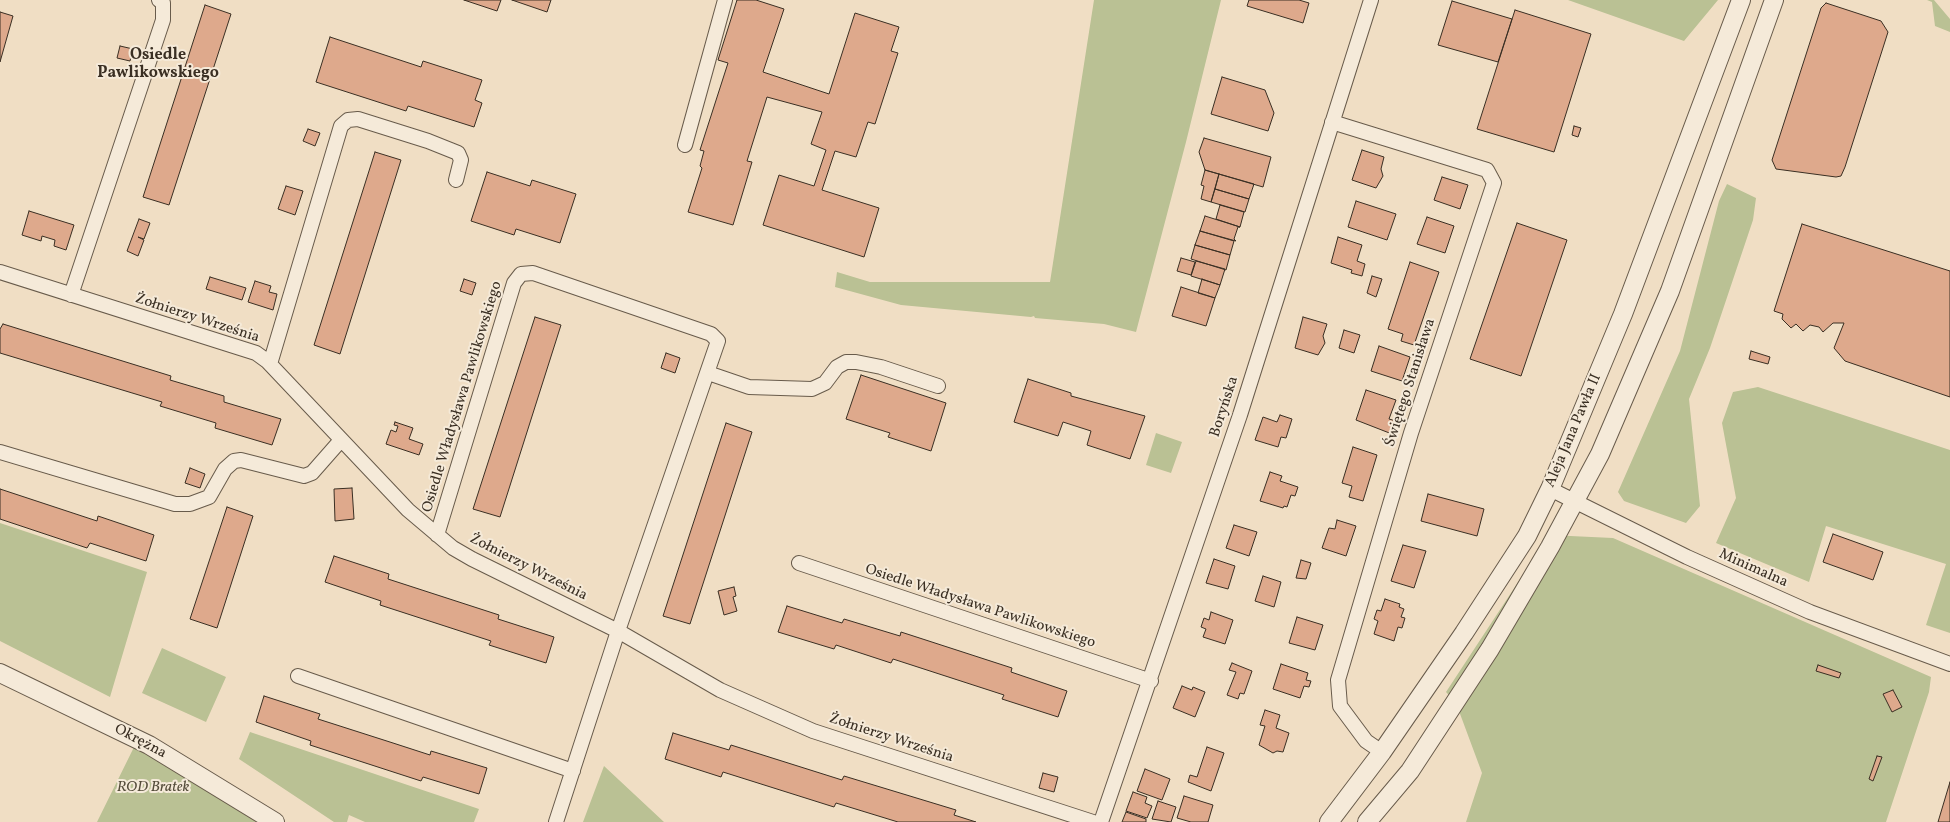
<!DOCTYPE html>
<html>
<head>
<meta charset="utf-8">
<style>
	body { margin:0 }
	canvas { display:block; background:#f0dec4 }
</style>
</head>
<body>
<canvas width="1950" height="822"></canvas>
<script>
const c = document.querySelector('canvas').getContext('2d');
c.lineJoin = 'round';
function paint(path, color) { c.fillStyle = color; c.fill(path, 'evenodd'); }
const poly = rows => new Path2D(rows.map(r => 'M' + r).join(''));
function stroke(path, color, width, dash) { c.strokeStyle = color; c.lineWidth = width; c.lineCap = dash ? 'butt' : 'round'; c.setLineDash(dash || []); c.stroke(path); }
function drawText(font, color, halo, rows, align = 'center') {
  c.font = font + ' Vollkorn,serif'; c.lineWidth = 4; c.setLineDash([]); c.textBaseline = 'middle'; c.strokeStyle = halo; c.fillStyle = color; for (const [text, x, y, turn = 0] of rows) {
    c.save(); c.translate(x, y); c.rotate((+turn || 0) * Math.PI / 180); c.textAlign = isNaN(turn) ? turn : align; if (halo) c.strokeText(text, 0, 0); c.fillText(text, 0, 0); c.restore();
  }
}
paint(poly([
	[1094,0,1221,0,1186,142,1136,332,1104,324,1035,318,1034,316,1031,317,901,305,835,287,837,272,870,282,1050,282],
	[1568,0,1718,0,1684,41],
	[1927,0,1934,0,1950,19,1950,32,1935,26,1932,2],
	[1727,184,1756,198,1753,220,1710,348,1689,399,1700,506,1686,523,1624,501,1618,492,1680,351,1719,201],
	[1758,387,1950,450,1950,633,1926,625,1946,564,1826,526,1809,582,1716,543,1736,498,1722,423,1733,392],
	[1156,433,1182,442,1171,473,1146,465],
	[0,523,147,572,110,697,0,641],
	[1549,535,1613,538,1931,677,1929,692,1886,822,1466,822,1482,773,1456,703,1446,692],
	[162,648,226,677,206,722,142,693],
	[250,732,479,809,474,822,365,822,349,815,347,822,334,822,239,759],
	[138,739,275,822,97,822],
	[604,766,664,822,583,822]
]), '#bac194');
const building = poly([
	[464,0,501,0,497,11,464,0],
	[512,0,551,0,547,12,512,0],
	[737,0,756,0,784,9,763,72,829,94,855,13,899,27,891,51,898,53,875,124,868,122,856,157,835,151,822,190,879,208,864,257,763,225,779,175,814,186,826,150,811,144,822,112,767,97,747,161,752,162,733,225,688,212,702,168,700,166,704,151,700,150,728,63,718,60,737,0],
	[1249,0,1299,0,1309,3,1303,23,1247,6,1249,0],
	[1452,1,1512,19,1498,62,1438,45,1452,1],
	[1826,3,1881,21,1888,32,1845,167,1841,176,1836,177,1776,169,1772,160,1821,8,1826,3],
	[205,5,231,14,169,205,143,197,205,5],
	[1515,10,1591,34,1554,152,1477,129,1515,10],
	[0,12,13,16,0,62,0,12],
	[330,37,421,67,423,61,482,80,475,100,482,103,474,127,408,106,406,111,316,82,330,37],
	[120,46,133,49,130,61,117,58,120,46],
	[1222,77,1265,90,1274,113,1268,131,1211,114,1222,77],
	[1574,126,1581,128,1578,137,1572,135,1574,126],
	[308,129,320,133,315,146,303,141,308,129],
	[1204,138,1271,157,1263,187,1205,170,1199,152,1204,138],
	[1362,150,1384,157,1381,169,1383,176,1376,188,1352,180,1362,150],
	[375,152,401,160,340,354,314,345,375,152],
	[1205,170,1219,174,1211,202,1201,199,1204,186,1201,185,1205,170],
	[487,172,530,186,532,180,576,194,560,243,516,229,514,235,471,221,487,172],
	[1219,174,1254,184,1249,199,1215,189,1219,174],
	[1442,177,1468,185,1460,209,1434,200,1442,177],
	[286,186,303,191,295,215,278,209,286,186],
	[1215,189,1249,199,1245,212,1211,202,1215,189],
	[1356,201,1396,214,1387,240,1348,227,1356,201],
	[1220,205,1244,212,1240,227,1216,219,1220,205],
	[29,211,74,225,66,250,54,246,55,240,42,236,41,241,22,235,29,211],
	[1205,216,1240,227,1238,227,1234,239,1236,241,1200,231,1205,216],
	[1427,217,1454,226,1445,253,1417,244,1427,217],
	[139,219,150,223,144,239,138,237,144,240,138,256,127,251,139,219],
	[1517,223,1567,240,1521,376,1470,359,1517,223],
	[1802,224,1950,271,1950,397,1845,361,1834,348,1844,323,1833,323,1823,332,1819,327,1810,325,1803,331,1796,324,1791,328,1782,319,1783,314,1774,311,1802,224],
	[1200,231,1234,241,1230,255,1195,245,1200,231],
	[1338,237,1362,245,1357,261,1365,264,1362,276,1351,273,1352,270,1331,263,1338,237],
	[1195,245,1230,255,1226,270,1191,259,1195,245],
	[1181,258,1195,262,1191,275,1177,271,1181,258],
	[1196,261,1225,269,1220,285,1191,276,1196,261],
	[1410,262,1439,272,1414,345,1401,341,1403,334,1388,329,1410,262],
	[1372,276,1382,279,1376,297,1367,293,1372,276],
	[210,277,246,288,242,300,206,289,210,277],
	[464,279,476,283,472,295,460,291,464,279],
	[1202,279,1220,285,1215,298,1198,293,1202,279],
	[255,281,271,286,269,292,277,294,273,310,248,302,255,281],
	[1181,287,1215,298,1206,326,1172,316,1181,287],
	[535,317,561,325,500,517,473,509,535,317],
	[1303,317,1327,324,1323,336,1325,343,1318,355,1295,348,1303,317],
	[3,324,171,376,170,380,224,396,224,402,281,419,272,445,215,428,216,423,160,406,162,402,0,353,0,329,3,324],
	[1344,330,1360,335,1354,353,1339,348,1344,330],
	[1379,346,1410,357,1402,381,1371,371,1379,346],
	[1751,351,1770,357,1768,364,1749,359,1751,351],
	[666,353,680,358,675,373,661,368,666,353],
	[861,375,946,403,931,451,888,437,890,433,846,419,861,375],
	[1028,379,1071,393,1071,396,1145,416,1130,459,1087,445,1091,431,1063,422,1058,436,1014,422,1028,379],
	[1366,390,1396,400,1389,419,1396,421,1392,434,1356,420,1366,390],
	[1280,415,1292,419,1286,438,1281,437,1278,447,1255,440,1263,417,1277,422,1280,415],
	[395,422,413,428,409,439,423,444,419,455,386,444,391,430,396,432,398,426,394,425,395,422],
	[726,423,752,432,690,624,663,616,726,423],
	[1353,447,1377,455,1363,501,1349,497,1352,486,1342,483,1353,447],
	[190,468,205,474,200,488,185,483,190,468],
	[1270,472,1282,476,1280,481,1298,487,1295,496,1291,495,1287,507,1284,506,1283,508,1260,501,1270,472],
	[352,488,354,519,335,521,334,489,352,488],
	[0,489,97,521,98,516,154,535,146,561,90,543,87,548,0,519,0,489],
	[1428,494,1484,509,1477,536,1421,521,1428,494],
	[227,507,253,516,217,628,190,619,227,507],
	[1337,520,1356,526,1346,556,1322,548,1329,528,1335,529,1337,520],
	[1234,525,1257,532,1249,556,1226,548,1234,525],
	[1833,534,1883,552,1873,580,1823,562,1833,534],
	[1403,545,1426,551,1414,588,1391,581,1403,545],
	[334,556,389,574,388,579,499,615,498,619,554,637,546,663,489,645,491,641,380,605,381,601,325,582,334,556],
	[1214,559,1235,566,1228,589,1206,583,1214,559],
	[1301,560,1311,563,1306,579,1296,578,1301,560],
	[1263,576,1281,582,1274,607,1255,601,1263,576],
	[734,587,736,596,733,597,737,611,724,615,718,591,734,587],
	[1385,599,1400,604,1399,607,1404,609,1401,617,1405,618,1402,628,1398,627,1394,641,1374,634,1378,621,1374,619,1377,610,1381,611,1385,599],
	[787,606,842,623,844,619,900,636,901,632,1012,668,1011,672,1067,691,1058,717,1002,699,1004,695,893,659,891,663,836,645,834,649,778,632,787,606],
	[1211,612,1233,620,1225,644,1203,637,1206,629,1201,627,1204,618,1209,620,1211,612],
	[1297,617,1323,625,1315,650,1289,643,1297,617],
	[1232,663,1252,671,1244,694,1240,693,1238,699,1227,695,1236,672,1229,670,1232,663],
	[1281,664,1308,673,1306,680,1311,681,1309,687,1304,686,1300,698,1273,689,1281,664],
	[1818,665,1841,673,1839,678,1816,671,1818,665],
	[1182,686,1192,690,1193,687,1205,692,1195,717,1173,708,1182,686],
	[1893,690,1902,707,1892,712,1883,694,1893,690],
	[264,696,320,714,318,719,393,743,430,755,431,751,487,768,479,794,423,777,421,781,310,745,311,741,256,722,264,696],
	[1265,710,1280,715,1276,728,1289,733,1283,752,1277,751,1273,753,1259,745,1265,726,1260,725,1265,710],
	[673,733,729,750,731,745,842,780,844,776,956,810,954,815,976,822,898,822,836,803,834,807,723,772,721,777,665,759,673,733],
	[1207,747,1224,753,1211,791,1188,782,1190,775,1197,777,1207,747],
	[1877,756,1882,757,1873,781,1869,779,1877,756],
	[1145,769,1170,779,1162,800,1137,791,1145,769],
	[1043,773,1058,777,1054,792,1039,788,1043,773],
	[1950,782,1950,822,1938,822,1950,782],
	[1133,792,1147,797,1145,803,1152,806,1147,818,1126,811,1133,792],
	[1184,796,1213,805,1208,822,1191,822,1177,818,1184,796],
	[1158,801,1176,807,1171,822,1152,819,1158,801],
	[1126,812,1146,819,1146,822,1122,822,1126,812]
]);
paint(building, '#dea98c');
stroke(building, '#3a2f23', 1);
const minor = poly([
	[1332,122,1487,170,1494,183,1411,433,1338,680,1340,706,1366,741,1382,752],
	[685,145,725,0],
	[0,272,256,353,267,361,408,510,453,548,472,559,618,631,720,690,813,731,1093,822],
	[71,295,163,20,163,3,159,0],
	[270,364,341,126,348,120,358,119,428,141,458,153,461,160,456,180],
	[708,373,749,387,812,389,825,383,837,367,846,362,856,362,881,367,938,386],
	[0,452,175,504,190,504,209,497,225,469,234,461,241,460,304,476,312,473,341,440],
	[1550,489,1687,557,1810,612,1950,664],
	[437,535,514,283,521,274,533,273,711,334,718,341,618,631,556,822],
	[799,563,1151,681],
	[298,676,573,771],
	[1101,822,1240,415,1371,0]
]);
const tertiary = poly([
	[0,673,149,745,275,822],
	[1329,822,1382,752,1464,633,1527,536,1550,489,1623,314,1741,0],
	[1367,822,1410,771,1490,649,1550,547,1600,454,1670,291,1774,0]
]);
stroke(minor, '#685b4b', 16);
stroke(tertiary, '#685b4b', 20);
stroke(minor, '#f5ead9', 14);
stroke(tertiary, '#f5ead9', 18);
drawText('15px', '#3a2f23', '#f5ead9', [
	["Żołnierzy Września",197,319,18],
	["Świętego Stanisława",1411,383,-72],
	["Osiedle Władysława Pawlikowskiego",463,397,-73],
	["Boryńska",1225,407,-72],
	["Aleja Jana Pawła II",1574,431,-67],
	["Żołnierzy Września",528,568,27],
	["Minimalna",1753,569,24],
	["Osiedle Władysława Pawlikowskiego",980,607,18],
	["Żołnierzy Września",891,739,18],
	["Okrężna",140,742,28]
]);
drawText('italic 15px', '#544c3a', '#f5ead9', [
	["ROD Bratek",153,788]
]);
drawText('bold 16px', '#3a2f23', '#f5ead9', [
	["Osiedle",158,56],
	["Pawlikowskiego",158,74]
]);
</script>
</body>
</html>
